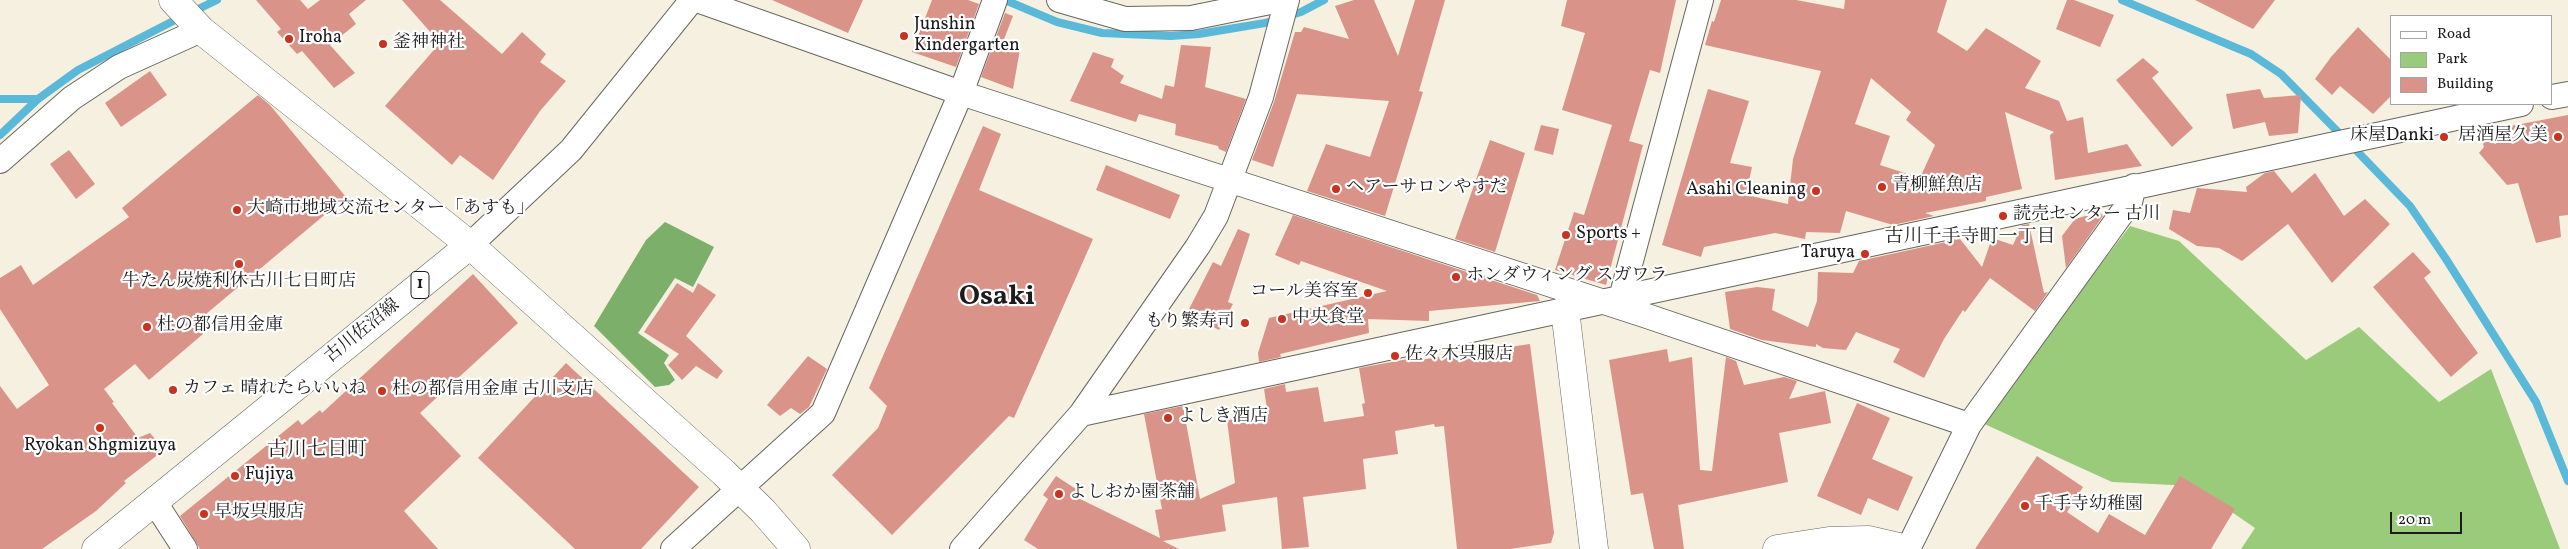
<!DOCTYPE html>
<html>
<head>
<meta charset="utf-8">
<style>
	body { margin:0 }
	#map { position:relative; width:2568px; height:549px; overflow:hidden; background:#f5f0df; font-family:Vollkorn,serif }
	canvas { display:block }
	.legend { position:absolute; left:2390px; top:15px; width:162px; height:90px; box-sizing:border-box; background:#fff; border:1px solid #a4a4a4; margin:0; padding:6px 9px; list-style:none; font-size:15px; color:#1c1c1c }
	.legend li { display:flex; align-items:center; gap:10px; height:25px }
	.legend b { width:25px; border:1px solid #a4a4a4 }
	.scale { position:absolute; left:2390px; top:512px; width:72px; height:22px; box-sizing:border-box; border:2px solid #1c1c1c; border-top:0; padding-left:6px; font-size:15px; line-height:18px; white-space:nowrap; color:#1c1c1c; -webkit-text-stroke:4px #fff; paint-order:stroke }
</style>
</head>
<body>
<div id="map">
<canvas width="2568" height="549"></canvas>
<ul class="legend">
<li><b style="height:6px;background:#fff"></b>Road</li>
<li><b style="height:14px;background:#9acb7a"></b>Park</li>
<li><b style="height:14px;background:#da9388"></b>Building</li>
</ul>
<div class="scale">20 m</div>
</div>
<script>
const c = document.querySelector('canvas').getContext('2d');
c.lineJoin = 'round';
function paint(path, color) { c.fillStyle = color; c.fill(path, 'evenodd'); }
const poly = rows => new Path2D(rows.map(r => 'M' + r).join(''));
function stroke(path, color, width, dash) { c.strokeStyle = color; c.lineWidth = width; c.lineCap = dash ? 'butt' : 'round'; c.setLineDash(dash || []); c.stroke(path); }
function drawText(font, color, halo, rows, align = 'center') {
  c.font = font + ' Vollkorn,"Noto Serif JP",serif'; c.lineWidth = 4.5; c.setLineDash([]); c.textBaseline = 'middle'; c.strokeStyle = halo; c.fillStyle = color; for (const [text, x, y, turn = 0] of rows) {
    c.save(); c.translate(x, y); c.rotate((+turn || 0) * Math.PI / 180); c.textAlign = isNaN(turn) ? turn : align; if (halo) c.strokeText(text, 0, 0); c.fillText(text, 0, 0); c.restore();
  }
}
paint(poly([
	[2130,226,2179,241,2306,360,2359,327,2439,402,2491,369,2560,549,2241,549,2255,528,2194,486,2112,482,1980,422]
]), '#9acb7a');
paint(poly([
	[665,222,714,247,693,287,675,278,638,333,669,355,664,363,675,380,669,385,655,387,594,326,646,240]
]), '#7baf6a');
stroke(poly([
	[1005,0,1057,22,1102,33,1171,36,1199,34,1265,23,1301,12,1324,0],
	[2122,0,2251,54,2281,74,2343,137],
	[192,12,217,0],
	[0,99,38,99],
	[0,135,38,99,78,70,181,17],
	[2351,145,2410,206,2446,259,2536,402,2568,481]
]), '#5ab8d8', 8);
paint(poly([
	[256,0,300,0,308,9,320,0,366,0,349,14,356,24,330,45,355,73,334,88,302,51,297,54,277,32,281,29],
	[402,0,440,0,502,54,522,32,546,54,540,62,566,81,540,111,493,180,460,155,452,165,385,106,440,43],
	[772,0,863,0,848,33],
	[932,0,968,0,979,4,956,67,912,52],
	[1354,0,1374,0,1398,56,1415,0,1445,0,1419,91,1423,92,1385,216,1307,191,1326,144,1370,157,1389,101,1297,94,1273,167,1252,160,1274,102,1295,32,1301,32,1304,27,1349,39,1335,6],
	[1567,0,1676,0,1660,73,1650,70,1629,141,1643,145,1606,285,1555,270,1574,212,1584,215,1612,125,1562,110,1585,33,1561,26],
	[1721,0,1796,0,1844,9,1845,0,1947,0,1937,32,1967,51,1986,28,2041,61,2025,88,2059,101,2067,121,2083,117,2088,153,2127,144,2142,166,2055,180,2050,135,2054,132,2005,112,2022,189,1986,197,1986,201,1925,213,1934,216,1893,225,1846,211,1840,233,1806,232,1805,239,1775,233,1704,247,1701,257,1662,245,1708,89,1749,101,1730,163,1752,167,1746,195,1788,204,1793,159,1821,71,1705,45,1712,21,1714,22],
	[1871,78,1911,112,1906,120,1935,145,1920,178,1880,165,1890,136,1855,124],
	[2067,0,2074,0,2114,15,2100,47,2056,29],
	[2195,0,2275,0,2253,29],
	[1005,13,1013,16,1003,42,1020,49,1013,89,981,77],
	[2358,27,2392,61,2392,95,2373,114,2340,86,2332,95,2315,79,2331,57],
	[1181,45,1211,47,1205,87,1246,99,1226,152,1219,149,1218,146,1175,135,1176,124,1139,114,1136,122,1070,101,1093,52,1114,59,1111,67,1124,76,1120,83,1162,99,1165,85,1174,87],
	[2143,58,2159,72,2152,78,2193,128,2172,147,2116,80],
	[150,71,167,95,121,127,105,103],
	[2260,89,2264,98,2301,95,2298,133,2269,136,2265,122,2233,129,2226,94],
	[258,95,270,105,346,197,194,324,203,334,149,380,135,364,104,389,114,402,112,403,138,438,150,433,164,450,124,481,126,483,96,511,42,549,0,549,0,386,17,409,49,385,0,309,0,278,21,265,33,285,129,217,122,208],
	[2568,115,2568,215,2559,216,2561,237,2536,243,2518,183,2507,185,2479,153,2484,147,2479,132],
	[1541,125,1559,129,1553,155,1534,150],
	[983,126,1001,134,979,190,1093,239,1014,418,1009,416,892,535,832,475,878,428,887,406,869,388],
	[1490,140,1525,153,1495,252,1455,239],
	[69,150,95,184,76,199,50,164],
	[1106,165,1180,195,1170,219,1096,190],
	[2274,171,2292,193,2315,173,2344,216,2365,199,2390,224,2332,283,2288,224,2242,261,2219,248,2197,246,2169,229,2173,210,2190,213,2197,188,2247,192,2246,187,2265,173],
	[2099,212,2103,216,2066,268,2062,236,2075,219],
	[1293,215,1537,295,1540,301,1429,311,1429,321,1368,319,1369,333,1280,354,1281,357,1259,362,1258,353,1269,318,1387,291,1301,261,1299,265,1275,255],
	[2029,224,2044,293,2048,292,2035,311,1990,278,1965,312,1963,310,1944,339,1924,378,1893,362,1900,349,1856,332,1846,350,1823,348,1816,344,1816,347,1762,340,1730,329,1725,292,1757,287,1775,289,1772,310,1808,327,1817,301,1818,272,1853,273,1859,261,1960,239,1982,267,1992,238,2013,245,2022,225],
	[1238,229,1250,234,1228,302,1233,304,1219,330,1187,313,1213,262,1221,266],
	[2413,252,2431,272,2424,278,2478,353,2451,377,2373,287],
	[473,274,518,323,420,413,461,456,404,511,438,549,200,549,180,516,298,420,302,425,320,410,322,413],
	[677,283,693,293,698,283,716,295,686,336,723,371,717,379,696,366,682,380,668,365,679,354,644,332],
	[1530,344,1554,533,1551,543,1510,549,1457,549,1444,426,1435,427,1434,424,1395,431,1398,454,1363,459,1366,489,1303,497,1309,547,1282,549,1277,497,1222,505,1226,531,1163,541,1179,549,1038,549,1024,540,1048,499,1043,495,1056,476,1082,493,1078,498,1160,538,1155,510,1162,509,1144,414,1183,406,1200,499,1235,483,1227,420,1268,415,1264,389,1285,384,1286,392,1318,387,1324,422,1364,416,1362,404,1365,403,1359,368,1419,357,1419,360],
	[1667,349,1669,362,1692,357,1700,470,1712,471,1726,357,1736,361,1744,385,1784,377,1797,381,1789,399,1825,391,1831,423,1779,433,1788,482,1678,505,1684,549,1654,549,1643,493,1631,495,1609,360],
	[808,356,827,369,809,407,800,414,791,408,780,416,767,405],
	[566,363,699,487,641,549,575,549,478,458],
	[1857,403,1890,418,1872,459,1913,477,1898,511,1868,498,1861,515,1817,496],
	[2037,456,2083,487,2067,512,2098,533,2109,514,2145,535,2180,476,2235,509,2211,549,1975,549]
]), '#da9388');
const minor = poly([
	[697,0,961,93,1644,315,1969,425],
	[1059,0,1125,19,1191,18,1280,0],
	[2552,97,2568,94],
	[0,161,72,98,119,67,201,30],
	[470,245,571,150,692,0],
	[1621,298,1701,0],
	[1081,414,2521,104],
	[154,501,185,549],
	[673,549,823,413,961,93,995,0],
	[962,549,1081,414,1198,246,1216,216,1261,97,1287,0],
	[1908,549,1969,425,2130,202,2134,186]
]);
const tertiary = poly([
	[470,245,724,473,763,511,796,549],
	[1565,310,1594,549],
	[1777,549,1829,541,1868,540,1907,549]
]);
const primary = poly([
	[96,549,470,245,201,30,173,0]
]);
stroke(minor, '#686660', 26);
stroke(tertiary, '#686660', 29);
stroke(primary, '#686660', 29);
stroke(minor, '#fff', 24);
stroke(tertiary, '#fff', 28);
stroke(primary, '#fff', 28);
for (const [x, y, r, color] of [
	[904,36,5,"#c8321e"],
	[289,39,5,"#c8321e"],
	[383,44,5,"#c8321e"],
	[2444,137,5,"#c8321e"],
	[2558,137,5,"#c8321e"],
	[1882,187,5,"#c8321e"],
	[1336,189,5,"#c8321e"],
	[1816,191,5,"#c8321e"],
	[237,210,5,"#c8321e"],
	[2003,216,5,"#c8321e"],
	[1566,235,5,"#c8321e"],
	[1865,254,5,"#c8321e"],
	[239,264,5,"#c8321e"],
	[1456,277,5,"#c8321e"],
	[1368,293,5,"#c8321e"],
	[1282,319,5,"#c8321e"],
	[1245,323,5,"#c8321e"],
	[147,327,5,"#c8321e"],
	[1395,356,5,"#c8321e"],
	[173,390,5,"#c8321e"],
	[382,391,5,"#c8321e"],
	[1168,418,5,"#c8321e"],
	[100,428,5,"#c8321e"],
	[235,476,5,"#c8321e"],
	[1059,494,5,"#c8321e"],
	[2025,506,5,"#c8321e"],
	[204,514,5,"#c8321e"]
]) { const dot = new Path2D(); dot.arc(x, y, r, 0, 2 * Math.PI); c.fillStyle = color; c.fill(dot); stroke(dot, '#fff', 2); }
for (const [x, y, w] of [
	[420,285,18]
]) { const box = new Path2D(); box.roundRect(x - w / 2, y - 13.5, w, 27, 4); c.fillStyle = '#fff'; c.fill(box); stroke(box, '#1c1c1c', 1); }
drawText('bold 16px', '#1c1c1c', null, [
	["1",420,285]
]);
drawText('18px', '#1c1c1c', '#fff', [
	["Junshin",914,26],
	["Kindergarten",914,47],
	["Iroha",299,39],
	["釜神神社",393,44],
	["床屋Danki",2434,137,"right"],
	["居酒屋久美",2548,137,"right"],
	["青柳鮮魚店",1892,187],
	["ヘアーサロンやすだ",1346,189],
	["Asahi Cleaning",1806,191,"right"],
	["大崎市地域交流センター「あすも」",247,210],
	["読売センター 古川",2013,216],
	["Sports +",1576,235],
	["Taruya",1855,254,"right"],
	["ホンダウィング スガワラ",1466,277],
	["牛たん炭焼利休古川七日町店",239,283,"center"],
	["コール美容室",1358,293,"right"],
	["中央食堂",1292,319],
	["もり繁寿司",1235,323,"right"],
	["杜の都信用金庫",157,327],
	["佐々木呉服店",1405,356],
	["カフェ 晴れたらいいね",183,390],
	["杜の都信用金庫 古川支店",392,391],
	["よしき酒店",1178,418],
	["Ryokan Shgmizuya",100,447,"center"],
	["Fujiya",245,476],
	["よしおか園茶舗",1069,494],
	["千手寺幼稚園",2035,506],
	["早坂呉服店",214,514]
], 'left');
drawText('18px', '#1c1c1c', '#fff', [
	["古川佐沼線",363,332,-39]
]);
drawText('19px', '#1c1c1c', '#fff', [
	["古川千手寺町一丁目",1970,239]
]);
drawText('20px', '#1c1c1c', '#fff', [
	["古川七日町",317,451]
]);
drawText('bold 28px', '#1c1c1c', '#fff', [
	["Osaki",997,299]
]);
</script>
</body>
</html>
